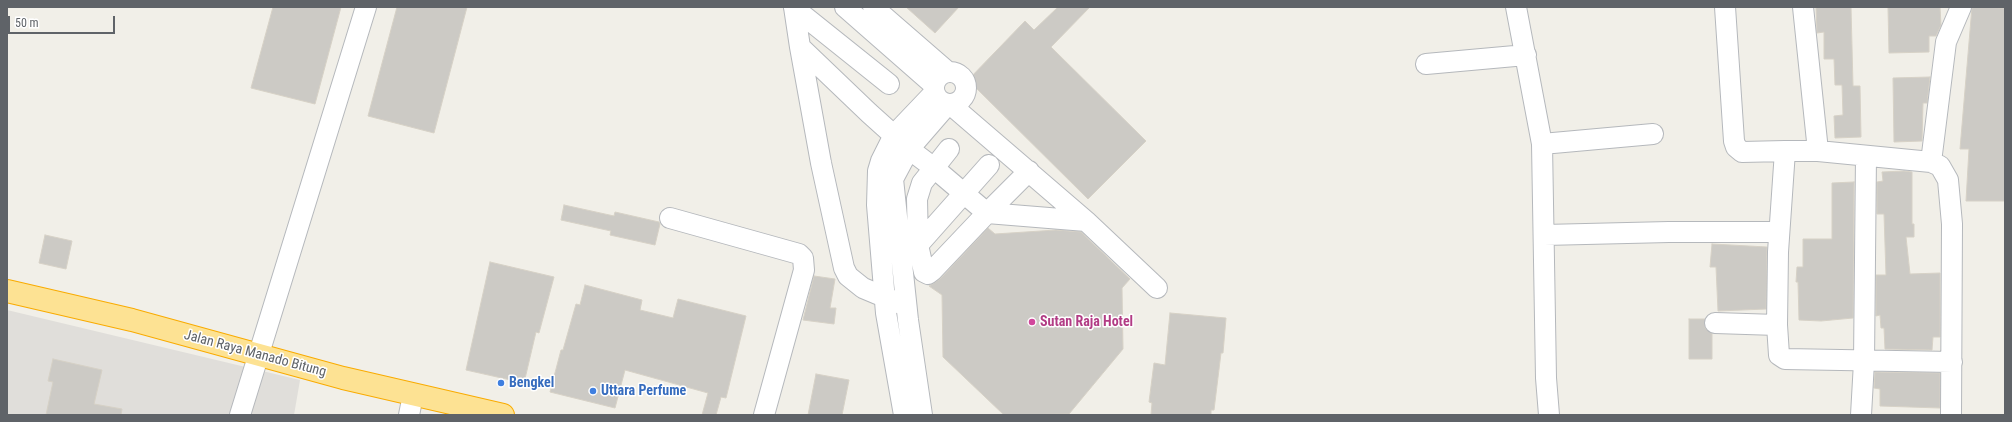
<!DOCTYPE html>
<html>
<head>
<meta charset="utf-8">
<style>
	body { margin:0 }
	#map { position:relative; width:2012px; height:422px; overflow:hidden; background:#f1efe8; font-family:"Roboto Condensed",sans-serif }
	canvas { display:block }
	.frame { position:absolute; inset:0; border:8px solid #5f6368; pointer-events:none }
	.scale { position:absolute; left:8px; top:16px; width:107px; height:18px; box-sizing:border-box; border:2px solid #5f6368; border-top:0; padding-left:5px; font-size:12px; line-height:14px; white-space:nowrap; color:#5f6368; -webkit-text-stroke:3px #fff; paint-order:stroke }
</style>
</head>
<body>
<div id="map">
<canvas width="2012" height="422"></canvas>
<div class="frame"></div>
<div class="scale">50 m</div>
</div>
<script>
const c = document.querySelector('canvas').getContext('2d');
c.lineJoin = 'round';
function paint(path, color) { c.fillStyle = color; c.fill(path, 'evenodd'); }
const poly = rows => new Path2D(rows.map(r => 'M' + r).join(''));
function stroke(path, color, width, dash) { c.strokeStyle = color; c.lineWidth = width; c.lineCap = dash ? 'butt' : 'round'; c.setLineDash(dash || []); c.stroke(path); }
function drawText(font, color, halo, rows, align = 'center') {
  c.font = font + ' "Roboto Condensed",sans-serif'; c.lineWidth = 3; c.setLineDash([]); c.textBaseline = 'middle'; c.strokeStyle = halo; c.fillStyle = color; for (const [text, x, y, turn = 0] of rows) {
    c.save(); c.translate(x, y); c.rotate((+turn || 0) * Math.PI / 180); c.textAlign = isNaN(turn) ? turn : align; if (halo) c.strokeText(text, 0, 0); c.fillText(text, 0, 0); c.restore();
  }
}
paint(poly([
	[7,310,300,380,294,415,7,415]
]), '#e0deda');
const building = poly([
	[273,7,341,7,315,104,251,88,273,7],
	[397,7,467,7,434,133,368,116,397,7],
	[906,7,959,7,935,33,906,7],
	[1058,7,1090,7,1051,47,1146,141,1088,199,968,80,1025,21,1034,30,1058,7],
	[1816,7,1851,7,1853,86,1860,86,1861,137,1835,138,1834,116,1843,115,1842,85,1835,85,1834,59,1824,59,1824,32,1817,33,1816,7],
	[1888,7,1940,7,1941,25,1936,36,1929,36,1929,52,1889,53,1888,7],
	[1972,7,2005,8,2005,201,1966,201,1969,149,1960,149,1972,7],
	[1930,77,1927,103,1923,103,1922,141,1894,142,1893,78,1930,77],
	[1904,171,1912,172,1912,224,1914,224,1914,237,1906,237,1910,274,1940,273,1940,337,1933,337,1932,350,1885,349,1884,328,1881,328,1880,315,1876,316,1876,275,1886,275,1884,214,1877,214,1877,182,1883,181,1882,172,1904,171],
	[1854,182,1853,318,1821,321,1799,320,1798,282,1796,282,1797,267,1803,267,1803,239,1832,239,1832,183,1854,182],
	[564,205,614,216,615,212,659,222,660,224,655,245,610,235,611,231,561,220,564,205],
	[988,228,995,234,1056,230,1081,232,1130,279,1122,288,1123,349,1069,414,1004,415,943,357,942,295,929,286,940,279,988,228],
	[45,235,72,241,66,269,39,263,45,235],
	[1712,244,1767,247,1766,309,1718,311,1716,267,1710,267,1712,244],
	[490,262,554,277,539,333,536,332,524,383,466,370,490,262],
	[814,276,835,279,830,308,836,308,834,324,803,320,814,276],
	[585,285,642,300,640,310,673,318,678,299,746,316,726,398,721,397,716,415,702,415,708,393,625,370,615,408,550,392,561,350,563,350,576,304,580,305,585,285],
	[1170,313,1226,318,1223,353,1221,353,1214,410,1211,410,1211,415,1151,415,1152,403,1149,402,1154,363,1165,365,1170,313],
	[1689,319,1705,319,1705,328,1712,334,1712,359,1689,359,1689,319],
	[53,359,102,370,94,404,122,409,121,415,46,415,53,382,48,381,53,359],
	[1875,372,1940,373,1940,408,1880,406,1880,389,1874,388,1875,372],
	[816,374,849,380,842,415,808,415,816,374]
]);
paint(building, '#cccac5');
stroke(building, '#d6d1c6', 1);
const minor = poly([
	[794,7,800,47],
	[845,7,934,85],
	[873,7,948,72],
	[1516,7,1542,144,1546,378,1549,415],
	[1725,7,1734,141,1736,147,1742,152,1785,151],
	[1803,7,1818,151,1931,162,1940,166,1948,180,1952,224,1951,415],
	[794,8,889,84],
	[1426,64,1526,55],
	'934 88a16 16 0 1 1 32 0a16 16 0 1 1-32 0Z',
	[951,105,1086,221],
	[1542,144,1653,134],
	[949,149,934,168,987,213,1029,171],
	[1818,151,1785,151,1778,252,1777,325,1779,355,1785,359,1952,362],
	[1931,162,1946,42,1961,7],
	[670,218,799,254,803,258,804,270,764,415],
	[1544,235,1669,232,1779,232],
	[918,245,989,165],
	[906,306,863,288,848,276,844,268,821,163,800,47,869,113,909,149,934,168,922,183,917,199,918,245,924,272,928,274,932,271,987,213,1086,221,1157,288],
	[1715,323,1777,325],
	[240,415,366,7],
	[409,415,413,395],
	[904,415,886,313,877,205,878,171,881,161,894,135,934,93],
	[922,415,908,320,893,179,909,149,948,104],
	[1861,415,1864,362,1866,156]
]);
const highway = poly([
	[7,291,132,320,343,378,503,415]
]);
stroke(minor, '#b5b8bc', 22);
stroke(highway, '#f9ab00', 24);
stroke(minor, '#fff', 20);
stroke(highway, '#fde293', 22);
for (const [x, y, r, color] of [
	[1032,322,4,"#d1479c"],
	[501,383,4,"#3f7fe0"],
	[593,391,4,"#3f7fe0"]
]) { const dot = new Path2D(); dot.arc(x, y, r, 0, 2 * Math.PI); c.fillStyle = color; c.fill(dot); stroke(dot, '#fff', 1.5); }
drawText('bold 14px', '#b23c85', '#fff', [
	["Sutan Raja Hotel",1040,322]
], 'left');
drawText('14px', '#5f6368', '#fff', [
	["Jalan Raya Manado Bitung",255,354,15]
]);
drawText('bold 14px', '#366cbe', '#fff', [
	["Bengkel",509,383],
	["Uttara Perfume",601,391]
], 'left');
</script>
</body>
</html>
